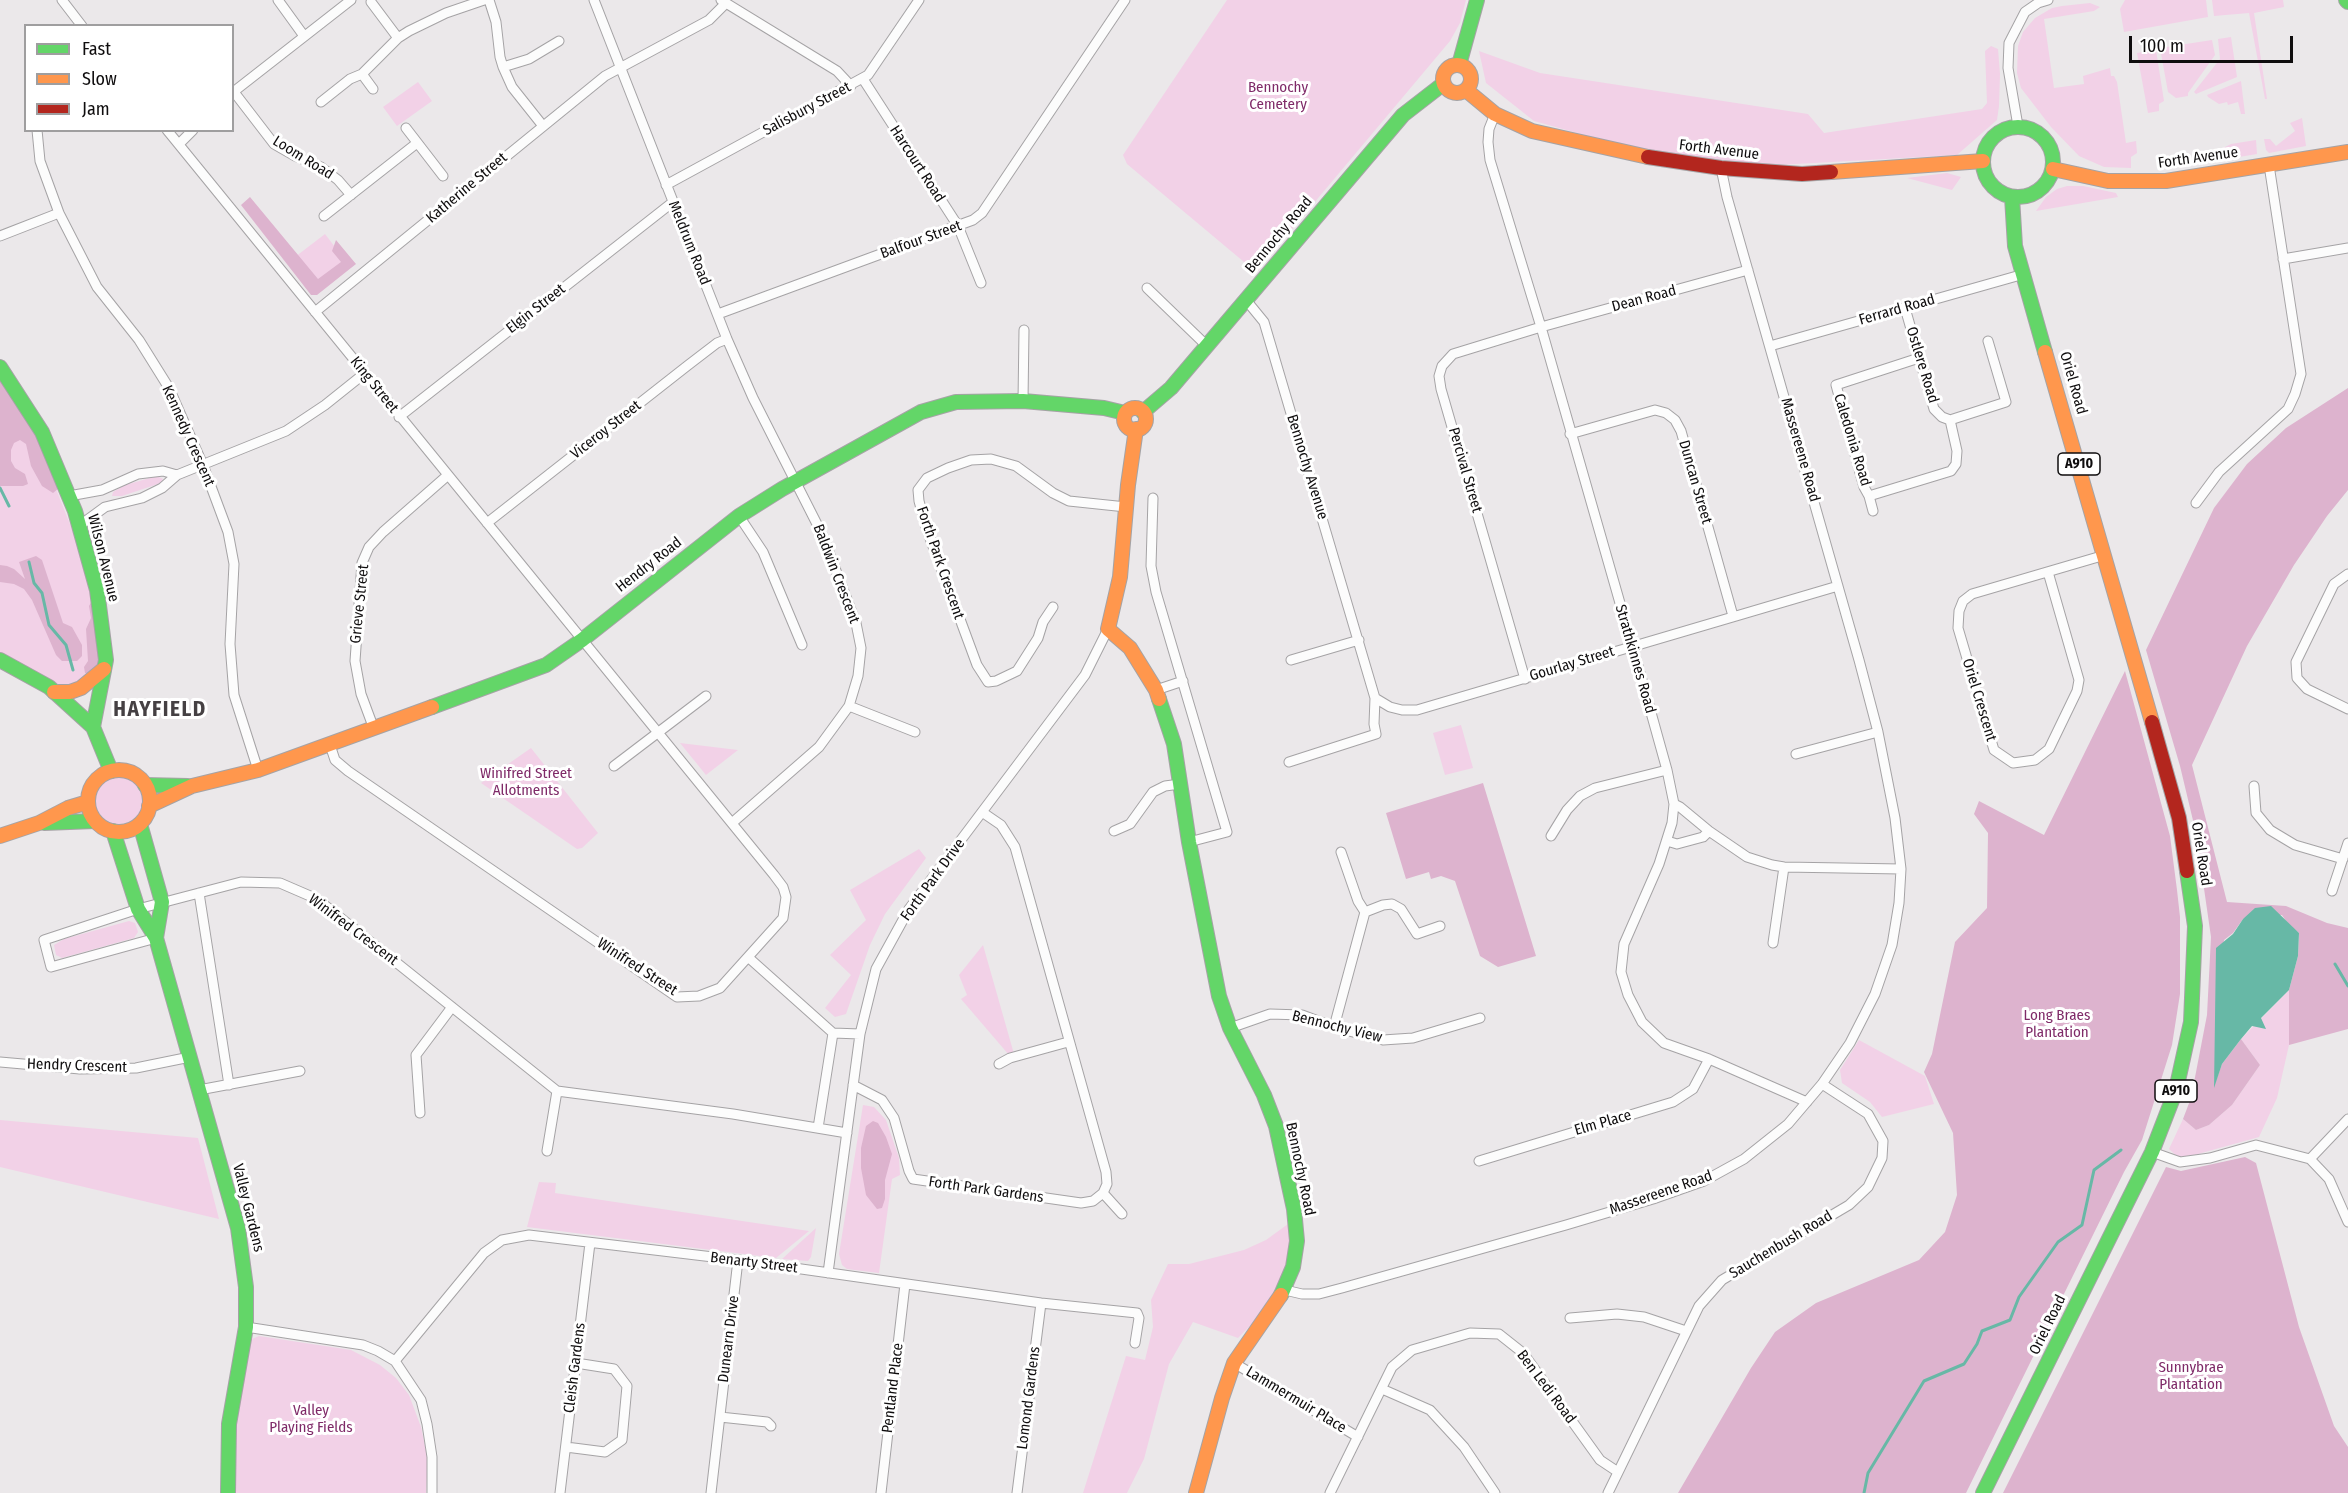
<!DOCTYPE html>
<html>
<head>
<meta charset="utf-8">
<style>
	body { margin:0 }
	#map { position:relative; width:2348px; height:1493px; overflow:hidden; background:#ebe8ea; font-family:"Fira Sans Condensed",sans-serif }
	canvas { display:block }
	.legend { position:absolute; left:24px; top:24px; width:210px; height:108px; box-sizing:border-box; background:#fff; border:2px solid #9f9e9f; margin:0; padding:8px 10px; list-style:none; font-size:18px; color:#0f0d0e }
	.legend li { display:flex; align-items:center; gap:12px; height:30px }
	.legend b { width:30px; border:2px solid #9f9e9f }
	.scale { position:absolute; left:2129px; top:36px; width:164px; height:27px; box-sizing:border-box; border:3px solid #0f0d0e; border-top:0; padding-left:8px; font-size:18px; line-height:21px; white-space:nowrap; color:#0f0d0e; -webkit-text-stroke:4px #fff; paint-order:stroke }
</style>
</head>
<body>
<div id="map">
<canvas width="2348" height="1493"></canvas>
<ul class="legend">
<li><b style="height:8px;background:#63d668"></b>Fast</li>
<li><b style="height:8px;background:#ff974d"></b>Slow</li>
<li><b style="height:8px;background:#b3261e"></b>Jam</li>
</ul>
<div class="scale">100 m</div>
</div>
<script>
const c = document.querySelector('canvas').getContext('2d');
c.lineJoin = 'round';
function paint(path, color) { c.fillStyle = color; c.fill(path, 'evenodd'); }
const poly = rows => new Path2D(rows.map(r => 'M' + r).join(''));
function stroke(path, color, width, dash) { c.strokeStyle = color; c.lineWidth = width; c.lineCap = dash ? 'butt' : 'round'; c.setLineDash(dash || []); c.stroke(path); }
function drawText(font, color, halo, rows, align = 'center') {
  c.font = font + ' "Fira Sans Condensed",sans-serif'; c.lineWidth = 6; c.setLineDash([]); c.textBaseline = 'middle'; c.strokeStyle = halo; c.fillStyle = color; for (const [text, x, y, turn = 0] of rows) {
    c.save(); c.translate(x, y); c.rotate((+turn || 0) * Math.PI / 180); c.textAlign = isNaN(turn) ? turn : align; if (halo) c.strokeText(text, 0, 0); c.fillText(text, 0, 0); c.restore();
  }
}
paint(poly([
	[1227,0,1466,0,1460,23,1450,41,1256,272,1127,164,1123,155],
	[2125,0,2206,0,2208,17,2124,32,2120,9],
	[2212,0,2283,0,2284,7,2254,13,2267,99,2265,99,2249,13,2214,16],
	[2090,3,2100,7,2094,11,2044,19,2054,88,2084,84,2083,76,2110,68,2111,76,2114,76,2117,82,2126,143,2136,141,2137,153,2131,157,2131,168,2104,167,2079,156,2051,127,2021,88,2017,73,2018,46,2023,32,2035,18,2052,8,2062,6],
	[2231,37,2237,77,2196,94,2194,92,2220,59,2218,39],
	[2212,40,2215,55,2188,93,2188,96,2176,98,2168,92,2160,48],
	[1991,46,1998,49,2000,74,1999,106,1997,120,1957,155,1760,166,1635,149,1534,121,1486,83,1479,51,1540,73,1808,114,1824,133,1982,109,1987,103,1985,51],
	[2156,50,2164,101,2159,104,2159,111,2148,113,2137,53],
	[2241,81,2245,114,2241,114,2238,102,2228,105,2227,102,2219,104,2208,97,2207,95],
	[418,82,432,101,397,126,383,107],
	[2302,118,2306,146,2269,153,2266,150,2264,139,2270,139,2276,146,2295,131,2290,123],
	[2256,140,2257,154,2227,159,2217,151,2231,144],
	[1947,173,1961,177,1952,190,1907,178],
	[2067,186,2083,186,2116,193,2118,197,2036,211,2046,197,2057,189],
	[325,234,348,264,318,287,295,257],
	[0,393,35,436,85,562,97,612,89,672,80,682,60,686,15,665,0,655],
	[157,476,163,479,161,483,122,496,112,496,113,492,125,485],
	[1461,725,1473,768,1445,775,1433,733],
	[680,743,738,750,706,775],
	[531,748,598,833,582,848,577,849,481,783],
	'95 800a24 24 0 1 1 48 0a24 24 0 1 1-48 0Z',
	[919,849,926,858,885,914,870,945,846,1014,835,1017,825,1008,851,975,830,955,866,920,850,890],
	[129,921,135,923,138,932,134,938,62,958,56,955,54,945,64,939],
	[983,945,1014,1054,1009,1055,961,999,967,995,959,975],
	[2289,990,2289,1045,2277,1098,2259,1137,2180,1159,2169,1149,2183,1119,2196,1130,2209,1125,2232,1105,2260,1065,2241,1039],
	[1859,1040,1925,1076,1934,1104,1882,1117,1870,1102,1842,1083,1840,1070],
	[863,1105,874,1107,886,1120,899,1158,900,1175,892,1179,879,1273,847,1269,842,1265,839,1254],
	[0,1120,198,1138,219,1219,0,1167],
	[539,1182,556,1183,555,1193,809,1231,776,1258,527,1227],
	[1288,1224,1290,1234,1288,1260,1284,1276,1275,1294,1259,1317,1238,1338,1193,1322,1169,1364,1144,1459,1127,1493,1083,1493,1126,1356,1145,1360,1153,1327,1151,1300,1168,1264,1189,1264,1244,1250,1266,1240],
	[816,1228,811,1257,808,1261,782,1259],
	[259,1336,351,1350,380,1365,396,1378,409,1395,421,1427,428,1460,426,1493,233,1493,235,1414,246,1346,252,1339]
]), '#f2d1e7');
paint(poly([
	[250,197,318,279,341,262,332,251,336,240,356,264,317,295,311,295,241,205],
	[0,380,36,434,59,488,53,493,42,486,31,466,26,444,20,440,14,443,11,450,11,461,15,468,25,474,28,484,23,486,0,486],
	[2348,388,2348,490,2327,516,2294,565,2247,646,2192,765,2227,902,2286,906,2327,923,2348,928,2348,1029,2289,1045,2289,990,2298,956,2299,933,2288,924,2282,915,2243,919,2233,933,2224,940,2214,1086,2222,1064,2241,1039,2260,1065,2232,1105,2209,1125,2196,1130,2183,1119,2191,1098,2207,1015,2211,937,2196,833,2180,766,2146,650,2214,508,2247,464,2286,428],
	[36,556,42,560,63,623,72,627,82,645,82,656,77,661,62,661,56,655,32,600,24,589,14,584,0,582,0,565,7,566,14,569,25,579,19,562],
	[92,601,100,664,92,674,85,673,84,667,88,661,86,629,91,618,89,606],
	[2125,671,2170,836,2177,890,2180,917,2180,994,2172,1045,2142,1140,2124,1172,1966,1493,1678,1493,1751,1368,1775,1332,1816,1303,1919,1260,1945,1232,1957,1195,1953,1133,1924,1072,1932,1054,1955,942,1987,908,1988,833,1974,814,1979,801,2044,835],
	[1483,783,1536,956,1498,967,1480,956,1455,881,1441,876,1431,879,1429,872,1406,879,1386,813],
	[873,1121,878,1123,886,1137,892,1154,885,1180,885,1199,882,1208,877,1209,866,1195,861,1168,861,1148,866,1126],
	[2245,1157,2256,1163,2299,1327,2334,1426,2348,1447,2348,1493,2003,1493,2166,1167,2181,1171]
]), '#ddb3ce');
paint(poly([
	[2271,906,2299,933,2298,956,2289,990,2261,1018,2266,1029,2252,1026,2241,1039,2222,1064,2214,1088,2216,948,2233,934,2243,919,2255,908]
]), '#67b8a6');
stroke(poly([
	[0,488,9,506],
	[29,562,34,583,42,593,49,625,66,645,73,670],
	[2335,964,2348,986],
	[1864,1493,1868,1473,1924,1381,1964,1364,1977,1344,1982,1331,2010,1320,2019,1297,2058,1242,2082,1225,2094,1170,2121,1150]
]), '#67b8a6', 3);
const street = poly([
	[62,0,82,26],
	[278,0,304,36],
	[489,0,496,22,500,57,503,67,512,87,543,126],
	[594,0,727,339,753,398,822,534,856,623,861,648,858,676,849,706,819,747,732,823],
	[721,0,837,71,851,86],
	[371,2,398,38],
	[503,67,529,59,559,41],
	[362,74,373,89],
	[863,79,958,226,981,283],
	[234,92,274,144,295,156,321,167,338,180,351,195],
	[232,93,351,0],
	[321,102,350,79,362,74,398,38,409,31,446,13,484,0],
	[1495,114,1489,129,1488,142,1490,160,1541,327,1640,673,1667,770,1674,804,1672,823,1659,864,1624,944,1621,972,1628,995,1642,1022,1664,1043,1709,1059,1807,1102],
	[2018,126,2008,68,2009,43,2025,12,2038,3,2048,0],
	[406,128,443,176],
	[37,130,40,161,59,213,97,287,139,340,169,388,203,465,228,532,234,564,230,644,234,695,258,770],
	[167,130,774,875,783,887,786,897,783,918,720,988,699,996,677,997,348,771,335,760,330,745],
	[179,144,193,130],
	[666,185,868,75,919,0],
	[324,216,417,143],
	[0,236,59,213],
	[2283,259,2348,248],
	[1147,288,1207,346],
	[1246,300,1264,322,1375,698,1374,724,1376,734,1289,762],
	[315,312,605,76,709,20,726,3],
	[718,314,973,220,982,213,1125,0],
	[1770,346,2024,274],
	[1023,401,1024,330],
	[399,417,673,202],
	[1950,420,2006,402,1988,341],
	[1570,434,1655,410,1666,413,1675,420,1681,431,1733,616],
	[69,496,102,490,138,474,163,471,177,475],
	[1869,496,1951,471,1956,464,1957,451,1950,420,1942,417,1934,409,1905,308],
	[1153,498,1151,566,1156,592,1227,832,1189,842],
	[2196,503,2219,472,2288,409,2295,394,2301,374,2269,165],
	[1873,511,1869,496,1864,487,1836,385,1919,358],
	[739,516,763,552,802,645],
	[487,523,687,366,717,343,727,339],
	[79,526,105,507,142,498,162,488,177,475,286,431,325,405,365,373],
	[2048,572,2079,680,2077,691,2049,749,2035,760,2013,763,1994,750,1958,628,1959,611,1963,601,1972,594,2105,555],
	[2348,574,2334,584,2296,662,2297,678,2307,689,2348,709],
	[1053,607,1043,622,1038,638,1017,671,996,681,988,682,977,665,927,530,919,501,918,490,927,478,948,468,971,460,991,459,1016,466,1053,493,1069,501,1126,507],
	[1291,660,1359,640],
	[1525,679,1441,389,1439,376,1442,366,1453,354,1541,327,1748,270],
	[1156,690,1183,681],
	[1375,698,1390,707,1402,710,1417,710,1838,586],
	[849,706,915,732],
	[374,729,361,694,355,661,362,563,369,547,383,532,448,475],
	[1796,754,1878,732],
	[614,766,706,696],
	[2254,786,2256,813,2270,830,2295,845,2343,859],
	[1674,804,1680,807,1709,831,1747,857,1772,865,1784,867,1901,869],
	[1114,831,1130,824,1153,792,1165,786,1180,784],
	[1551,836,1567,810,1580,796,1595,788,1667,770],
	[1667,841,1677,844,1703,837,1709,831],
	[2332,891,2348,843],
	[199,893,229,1085],
	[1365,912,1383,905,1392,904,1401,909,1417,934,1440,926],
	[156,938,51,967,44,940,138,909,241,882,280,883,317,899,557,1091,733,1114,847,1133],
	[1773,943,1784,867],
	[749,958,833,1033,818,1128],
	[1334,1027,1365,912,1358,901,1341,852],
	[1230,1028,1270,1014,1302,1015,1334,1027,1383,1040,1413,1038,1480,1018],
	[833,1033,860,1034],
	[0,1062,80,1069,136,1068,190,1057],
	[999,1064,1010,1058,1068,1042],
	[853,1085,882,1100,894,1118,909,1171,913,1179,1081,1203,1093,1201,1103,1193,1107,1184,1106,1172,1015,847,1001,825,982,812],
	[199,1090,300,1071],
	[420,1113,416,1055,452,1007],
	[547,1151,557,1091],
	[2152,1152,2180,1162,2210,1158,2256,1145,2310,1159,2329,1179,2348,1222],
	[2310,1159,2348,1119],
	[1479,1161,1673,1102,1693,1089,1709,1059],
	[1103,1193,1122,1214],
	[828,1273,860,1034,876,969,909,909,1085,675,1108,629],
	[1285,1290,1302,1294,1319,1294,1342,1288,1566,1225,1653,1199,1704,1181,1744,1159,1788,1124,1822,1084,1850,1043,1875,994,1892,945,1899,903,1901,869,1895,818,1878,732,1859,660,1727,197,1721,168],
	[1570,1318,1617,1314,1644,1317,1686,1331],
	[246,1327,363,1345,378,1351,395,1361,421,1400,427,1424,432,1457,432,1493],
	[395,1361,484,1253,502,1240,529,1235,738,1260,1041,1303,1137,1313,1139,1318,1135,1343],
	[1234,1363,1358,1437],
	[1382,1389,1430,1410,1464,1447,1495,1493],
	[720,1417,767,1422,771,1426],
	[566,1447,605,1452,622,1440,627,1386,614,1369,576,1363],
	[560,1493,590,1243],
	[711,1493,738,1260],
	[881,1493,905,1284],
	[1017,1493,1041,1303],
	[1330,1493,1392,1367,1412,1350,1470,1333,1499,1334,1523,1353,1600,1460,1618,1472],
	[1608,1493,1699,1306,1722,1280,1849,1205,1868,1187,1882,1158,1883,1141,1868,1114,1822,1084]
]);
const fast = poly([
	[2346,0,2348,2],
	[1459,65,1477,0],
	'1983 162a35 35 0 1 1 70 0a35 35 0 1 1-70 0Z',
	[2012,197,2015,246,2045,352],
	[0,367,42,432,75,511,97,590,106,660,93,727,111,771],
	[1143,412,1171,388,1403,115,1443,84],
	[0,660,49,687,93,727],
	[1159,699,1174,744,1189,842,1219,996,1230,1028,1264,1095,1276,1126,1294,1209,1297,1241,1293,1267,1281,1295],
	[432,707,546,665,582,640,739,516,782,489,921,412,956,402,1023,401,1104,408,1125,413],
	[145,785,188,786],
	[44,823,95,821],
	[140,824,162,902,156,938],
	[113,831,138,909,156,938,238,1228,246,1287,246,1327,229,1424,228,1493],
	[1983,1493,2152,1152,2176,1090,2191,1022,2195,926,2187,871]
]);
const slow = poly([
	'1443 79a14 14 0 1 1 28 0a14 14 0 1 1-28 0Z',
	[1466,90,1495,114,1532,131,1648,157],
	[2053,169,2108,181,2166,181,2348,152],
	[1831,172,1983,161],
	[2045,352,2152,722],
	'1124 419a11 11 0 1 1 22 0a11 11 0 1 1-22 0Z',
	[1136,429,1128,485,1120,577,1108,629,1130,648,1156,690,1159,699],
	[54,692,70,692,81,688,104,669],
	'88 801a31 31 0 1 1 62 0a31 31 0 1 1-62 0Z',
	[149,806,192,786,258,770,432,707],
	[0,836,39,823,68,808,88,802],
	[1196,1493,1222,1398,1234,1363,1281,1295]
]);
const jam = poly([
	[1648,157,1721,168,1802,174,1831,172],
	[2152,722,2179,818,2187,871]
]);
stroke(street, '#a5a3a5', 11);
stroke(fast, '#a5a3a5', 16);
stroke(slow, '#a5a3a5', 16);
stroke(jam, '#a5a3a5', 16);
stroke(street, '#fcfcfc', 9);
stroke(fast, '#63d668', 14);
stroke(slow, '#ff974d', 14);
stroke(jam, '#b3261e', 14);
for (const [x, y, w] of [
	[2079,464,42],
	[2176,1091,42]
]) { const box = new Path2D(); box.roundRect(x - w / 2, y - 11, w, 22, 4.5); c.fillStyle = '#fff'; c.fill(box); stroke(box, '#0f0d0e', 1.5); }
drawText('bold 14px', '#0f0d0e', null, [
	["A910",2079,464],
	["A910",2176,1091]
]);
drawText('15px', '#7f2a68', '#fff', [
	["Bennochy",1278,88],
	["Cemetery",1278,105],
	["Winifred Street",526,774],
	["Allotments",526,791],
	["Long Braes",2057,1016],
	["Plantation",2057,1033],
	["Sunnybrae",2191,1368],
	["Plantation",2191,1385],
	["Valley",311,1411],
	["Playing Fields",311,1428]
]);
drawText('15px', '#0f0d0e', '#fff', [
	["Salisbury Street",807,109,-28],
	["Forth Avenue",1719,150,7],
	["Loom Road",303,158,32],
	["Forth Avenue",2198,158,-8],
	["Harcourt Road",917,164,57],
	["Katherine Street",467,188,-40],
	["Bennochy Road",1279,235,-50],
	["Balfour Street",921,240,-20],
	["Meldrum Road",689,243,68],
	["Dean Road",1644,299,-15],
	["Elgin Street",536,309,-38],
	["Ferrard Road",1897,310,-16],
	["Ostlere Road",1922,365,73],
	["Oriel Road",2073,383,74],
	["King Street",374,385,51],
	["Viceroy Street",606,430,-38],
	["Kennedy Crescent",188,436,66],
	["Caledonia Road",1852,440,73],
	["Massereene Road",1800,450,74],
	["Bennochy Avenue",1307,467,73],
	["Percival Street",1465,470,74],
	["Duncan Street",1695,482,74],
	["Wilson Avenue",103,558,76],
	["Forth Park Crescent",940,563,71],
	["Hendry Road",649,565,-38],
	["Baldwin Crescent",836,574,69],
	["Grieve Street",360,604,-84],
	["Strathkinnes Road",1635,659,74],
	["Gourlay Street",1572,664,-17],
	["Oriel Crescent",1979,700,73],
	["Oriel Road",2201,854,81],
	["Forth Park Drive",933,880,-54],
	["Winifred Crescent",353,930,37],
	["Winifred Street",637,967,33],
	["Bennochy View",1337,1027,14],
	["Hendry Crescent",77,1066,2],
	["Elm Place",1603,1123,-16],
	["Bennochy Road",1300,1169,78],
	["Forth Park Gardens",986,1190,8],
	["Massereene Road",1661,1193,-19],
	["Valley Gardens",248,1208,76],
	["Sauchenbush Road",1781,1245,-31],
	["Benarty Street",754,1263,7],
	["Oriel Road",2048,1325,-64],
	["Dunearn Drive",729,1339,-83],
	["Cleish Gardens",575,1368,-83],
	["Ben Ledi Road",1546,1387,53],
	["Pentland Place",893,1388,-83],
	["Lomond Gardens",1029,1398,-83],
	["Lammermuir Place",1296,1400,31]
]);
c.letterSpacing = '1.5px';
drawText('bold 21px', '#454043', '#fff', [
	["HAYFIELD",160,710]
]);
c.letterSpacing = '0px';
</script>
</body>
</html>
